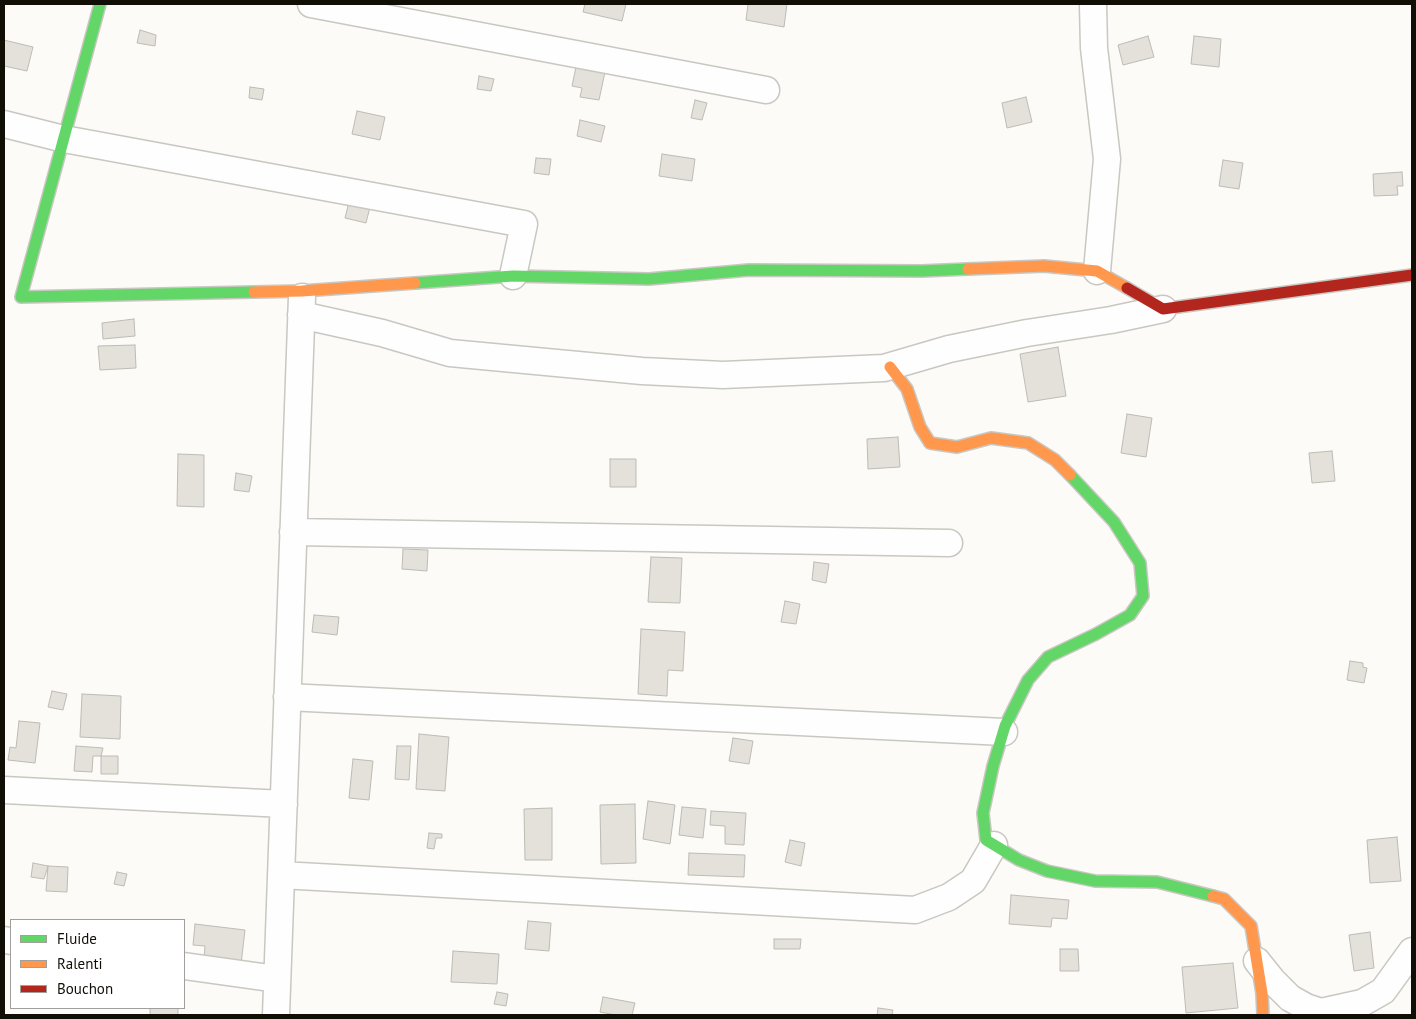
<!DOCTYPE html>
<html>
<head>
<meta charset="utf-8">
<style>
	body { margin:0 }
	#map { position:relative; width:1416px; height:1019px; overflow:hidden; background:#fcfbf7; font-family:"PT Sans",sans-serif }
	canvas { display:block }
	.frame { position:absolute; inset:0; border:5px solid #110e05; pointer-events:none }
	.legend { position:absolute; left:10px; top:919px; width:175px; height:90px; box-sizing:border-box; background:#fff; border:1px solid #a09f9b; margin:0; padding:6px 9px; list-style:none; font-size:15px; color:#110e05 }
	.legend li { display:flex; align-items:center; gap:10px; height:25px }
	.legend b { width:25px; border:1px solid #a09f9b }
</style>
</head>
<body>
<div id="map">
<canvas width="1416" height="1019"></canvas>
<div class="frame"></div>
<ul class="legend">
<li><b style="height:6px;background:#63d668"></b>Fluide</li>
<li><b style="height:6px;background:#ff974d"></b>Ralenti</li>
<li><b style="height:6px;background:#b3261e"></b>Bouchon</li>
</ul>
</div>
<script>
const c = document.querySelector('canvas').getContext('2d');
c.lineJoin = 'round';
function paint(path, color) { c.fillStyle = color; c.fill(path, 'evenodd'); }
const poly = rows => new Path2D(rows.map(r => 'M' + r).join(''));
function stroke(path, color, width, dash) { c.strokeStyle = color; c.lineWidth = width; c.lineCap = dash ? 'butt' : 'round'; c.setLineDash(dash || []); c.stroke(path); }
const building = poly([
	[585,4,626,4,622,21,583,12,585,4],
	[748,4,787,4,784,27,746,20,748,4],
	[140,30,156,35,155,46,137,43,140,30],
	[1148,36,1154,57,1123,65,1118,45,1148,36],
	[1194,36,1221,39,1219,67,1191,64,1194,36],
	[4,40,33,47,27,71,4,66,4,40],
	[576,67,605,72,599,100,580,97,582,88,572,86,576,67],
	[479,76,494,79,491,91,477,89,479,76],
	[250,87,264,89,262,100,249,98,250,87],
	[1026,97,1032,122,1007,128,1002,103,1026,97],
	[695,100,707,103,702,120,691,118,695,100],
	[357,111,385,117,380,140,352,134,357,111],
	[580,120,605,126,601,142,577,136,580,120],
	[662,154,695,159,692,181,659,176,662,154],
	[536,158,551,159,549,175,534,173,536,158],
	[1223,160,1243,163,1239,189,1219,186,1223,160],
	[1402,172,1403,186,1397,186,1398,195,1374,196,1373,174,1402,172],
	[349,202,370,207,366,223,345,218,349,202],
	[134,319,135,336,103,339,102,323,134,319],
	[135,345,136,368,100,370,98,346,135,345],
	[1058,347,1066,396,1028,402,1020,354,1058,347],
	[1127,414,1152,418,1146,457,1121,453,1127,414],
	[898,437,900,467,868,469,867,439,898,437],
	[1332,451,1335,481,1312,483,1309,453,1332,451],
	[178,454,204,455,204,507,177,506,178,454],
	[610,459,636,459,636,487,610,487,610,459],
	[236,473,252,476,249,492,234,490,236,473],
	[403,549,428,550,427,571,402,569,403,549],
	[651,557,682,558,680,603,648,602,651,557],
	[814,562,829,564,826,583,812,580,814,562],
	[785,601,800,604,796,624,781,622,785,601],
	[314,615,339,617,337,635,312,632,314,615],
	[641,629,685,632,683,671,668,670,667,696,638,694,641,629],
	[1350,661,1363,663,1363,667,1367,668,1364,683,1347,680,1350,661],
	[52,691,67,694,63,710,48,707,52,691],
	[82,694,121,696,120,739,80,737,82,694],
	[19,721,40,723,35,763,8,760,10,747,16,748,19,721],
	[419,734,449,737,445,791,416,789,419,734],
	[733,738,753,741,749,764,729,761,733,738],
	[76,746,103,748,101,756,93,756,92,772,74,771,76,746],
	[397,746,411,746,409,780,395,779,397,746],
	[101,756,118,756,118,774,101,774,101,756],
	[353,759,373,761,369,800,349,798,353,759],
	[648,801,675,805,670,844,643,839,648,801],
	[635,804,636,863,601,864,600,805,635,804],
	[682,807,706,809,703,838,679,835,682,807],
	[552,808,552,860,525,860,524,809,552,808],
	[711,811,746,813,744,845,725,844,725,826,710,825,711,811],
	[429,833,442,834,442,838,436,838,434,849,427,848,429,833],
	[1397,837,1401,881,1370,883,1367,840,1397,837],
	[790,840,805,843,801,866,785,862,790,840],
	[689,853,745,855,744,877,688,875,689,853],
	[33,863,48,866,44,879,31,877,33,863],
	[48,866,68,867,67,892,46,891,48,866],
	[117,872,127,874,124,886,114,884,117,872],
	[1011,895,1069,900,1067,919,1052,918,1051,927,1009,924,1011,895],
	[528,921,551,923,549,951,525,949,528,921],
	[195,924,245,930,241,964,204,959,205,946,193,945,195,924],
	[1370,932,1374,968,1354,971,1349,935,1370,932],
	[774,939,801,939,800,949,774,949,774,939],
	[1060,949,1078,949,1079,971,1060,971,1060,949],
	[453,951,499,954,497,984,451,982,453,951],
	[1233,963,1238,1008,1186,1013,1182,967,1233,963],
	[497,992,508,994,506,1006,494,1004,497,992],
	[603,997,635,1003,632,1015,616,1015,600,1012,603,997],
	[150,1008,178,1008,178,1015,150,1015,150,1008],
	[878,1008,893,1010,892,1015,877,1015,878,1008]
]);
paint(building, '#e4e1da');
stroke(building, '#bdbbb4', 1);
const street = poly([
	[311,4,766,90],
	[1093,4,1094,48,1107,159,1097,271],
	[4,124,64,139,524,224,513,276],
	[301,315,382,333,450,353,642,371,723,375,884,368,949,349,1027,333,1111,320,1163,309],
	[293,532,949,543],
	[287,697,1004,732],
	[4,790,284,804],
	[281,875,915,910,949,897,973,881,994,845],
	[4,940,11,941],
	[1257,961,1273,981,1290,998,1306,1007,1321,1012],
	[184,966,277,979],
	[276,1015,302,297],
	[1313,1015,1321,1012,1362,1003,1383,991,1412,951]
]);
const fast = poly([
	[100,4,21,297,254,292],
	[415,283,513,276,649,279,749,270,922,271,968,269],
	[1070,475,1114,522,1140,563,1143,596,1130,615,1096,634,1048,657,1028,680,1005,726,993,766,983,813,986,840,1019,860,1047,871,1095,881,1157,882,1213,896]
]);
const slow = poly([
	[968,269,1044,266,1097,271,1127,288],
	[254,292,302,291,415,283],
	[890,367,907,389,920,427,930,443,957,447,991,438,1028,443,1055,460,1070,475],
	[1213,896,1224,899,1251,926,1262,993,1263,1015]
]);
const jam = poly([
	[1127,288,1163,309,1412,275]
]);
stroke(street, '#c9c7c1', 29);
stroke(fast, '#c9c7c1', 14);
stroke(slow, '#c9c7c1', 14);
stroke(jam, '#c9c7c1', 14);
stroke(street, '#fffefe', 26);
stroke(fast, '#63d668', 11);
stroke(slow, '#ff974d', 11);
stroke(jam, '#b3261e', 11);
</script>
</body>
</html>
